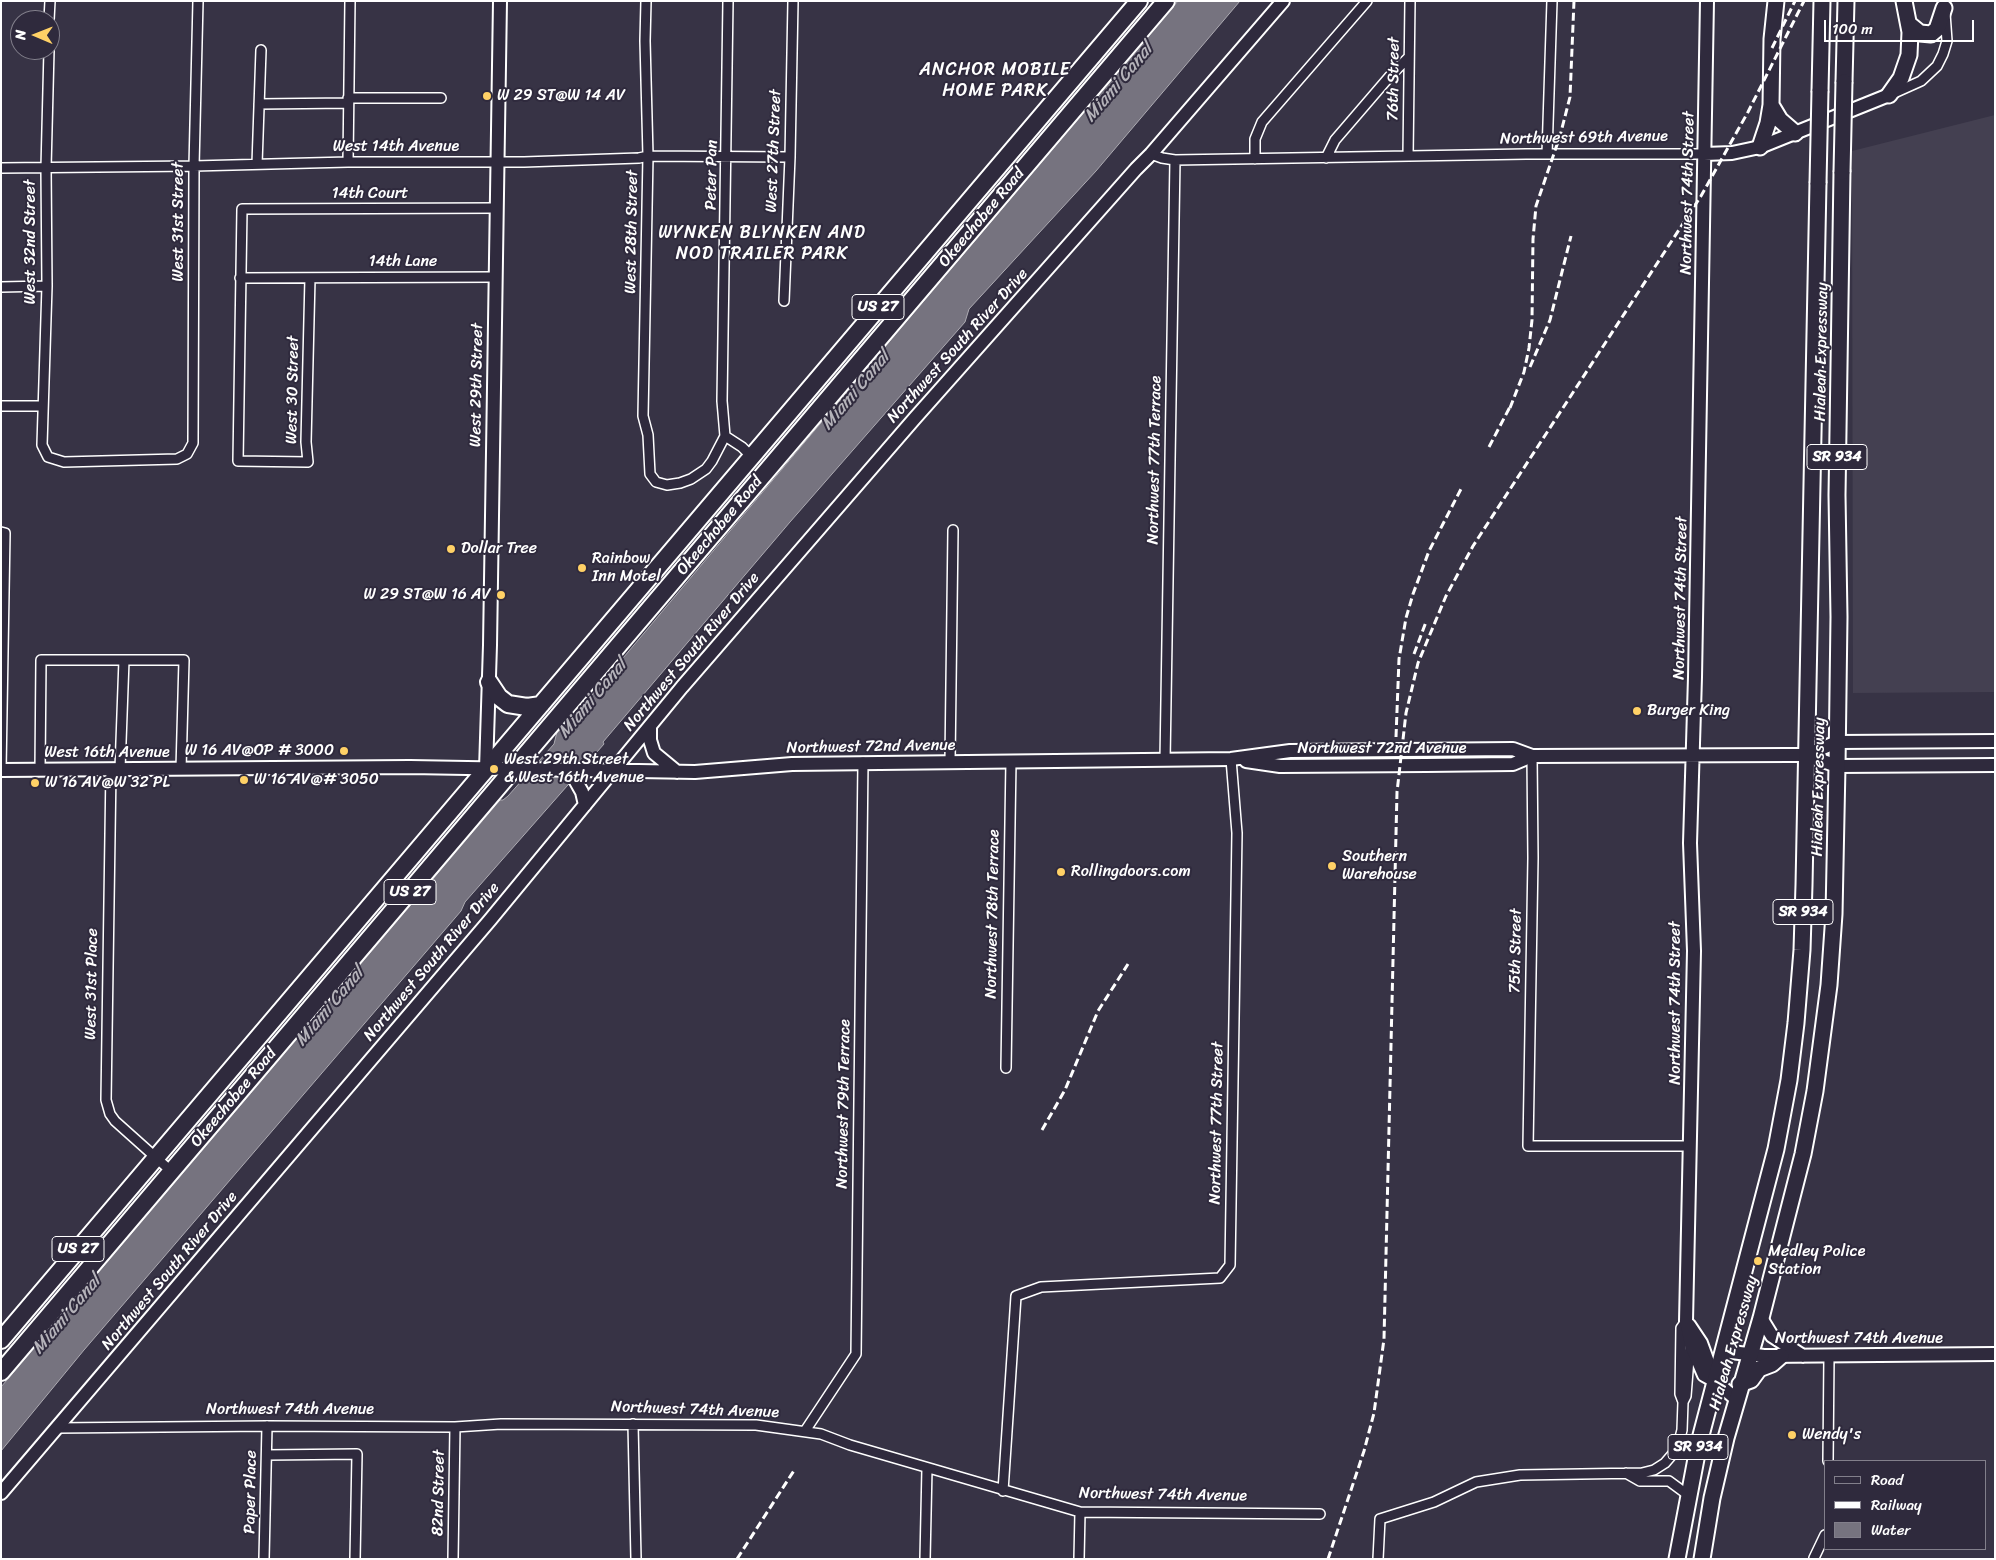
<!DOCTYPE html>
<html>
<head>
<meta charset="utf-8">
<style>
	body { margin:0 }
	#map { position:relative; width:1996px; height:1560px; overflow:hidden; background:#373345; font-family:Sriracha,sans-serif }
	canvas { display:block }
	.frame { position:absolute; inset:0; border:2px solid #fff; pointer-events:none }
	.legend { position:absolute; left:1824px; top:1460px; width:162px; height:90px; box-sizing:border-box; background:#2f2a3d; border:1px solid #827f8b; margin:0; padding:6px 9px; list-style:none; font-size:15px; color:#fff }
	.legend li { display:flex; align-items:center; gap:10px; height:25px }
	.legend b { width:25px; border:1px solid #827f8b }
	.north { position:absolute; left:10px; top:10px; width:50px; height:50px; box-sizing:border-box; background:#2f2a3d; border:1px solid #827f8b; border-radius:50%; rotate:271deg; font-size:14px; font-weight:700; line-height:20px; text-align:center; color:#fff }
	.north::after { content:''; display:block; margin:auto; width:18px; height:22px; background:#ffd166; clip-path:polygon(50% 0,100% 100%,50% 72%,0 100%) }
	.scale { position:absolute; left:1824px; top:20px; width:150px; height:22px; box-sizing:border-box; border:2px solid #fff; border-top:0; padding-left:6px; font-size:15px; line-height:18px; white-space:nowrap; color:#fff; -webkit-text-stroke:4px #2f2a3d; paint-order:stroke }
</style>
</head>
<body>
<div id="map">
<canvas width="1996" height="1560"></canvas>
<div class="frame"></div>
<ul class="legend">
<li><b style="height:6px;background:#2f2a3d"></b>Road</li>
<li><b style="height:6px;background:#fff"></b>Railway</li>
<li><b style="height:14px;background:#76737f"></b>Water</li>
</ul>
<div class="north">N</div>
<div class="scale">100 m</div>
</div>
<script>
const c = document.querySelector('canvas').getContext('2d');
c.lineJoin = 'round';
function paint(path, color) { c.fillStyle = color; c.fill(path, 'evenodd'); }
const poly = rows => new Path2D(rows.map(r => 'M' + r).join(''));
function stroke(path, color, width, dash) { c.strokeStyle = color; c.lineWidth = width; c.lineCap = dash ? 'butt' : 'round'; c.setLineDash(dash || []); c.stroke(path); }
function drawText(font, color, halo, rows, align = 'center') {
  c.font = font + ' Sriracha,sans-serif'; c.lineWidth = 4; c.setLineDash([]); c.textBaseline = 'middle'; c.strokeStyle = halo; c.fillStyle = color; for (const [text, x, y, turn = 0] of rows) {
    c.save(); c.translate(x, y); c.rotate((+turn || 0) * Math.PI / 180); c.textAlign = isNaN(turn) ? turn : align; if (halo) c.strokeText(text, 0, 0); c.fillText(text, 0, 0); c.restore();
  }
}
paint(poly([
	[1995,115,1995,692,1853,693,1852,151]
]), '#444051');
const water = poly([
	[1178,1,1240,1,1096,171,969,309,965,322,790,522,603,742,604,744,465,902,461,911,419,960,84,1350,1,1451,1,1387,500,800,503,800,508,796,554,744,557,732,562,729,570,721,900,329,1178,1]
]);
paint(water, '#76737f');
stroke(water, '#adabb2', 1);
const street = poly([
	[646,1,645,41,648,156,643,416,648,435,650,474,656,482,667,485,680,483,691,479,706,469,712,461,725,436],
	[49,20,50,1],
	[49,50,46,168,47,286,42,445,48,457,64,462,177,459,187,454,193,443,194,166,198,1],
	[1892,94,1921,81,1937,66,1943,54,1947,41,1945,13],
	[348,98,441,98],
	[259,104,348,103],
	[1151,154,1162,158,1175,160,1526,154,1704,154],
	[1547,154,1552,1],
	[1408,156,1410,1],
	[1326,158,1335,140,1390,76,1409,57],
	[1255,159,1255,139,1262,122,1367,1],
	[348,162,350,1],
	[257,164,261,50],
	[1,168,194,166,348,162,524,162,639,158,648,156,790,157],
	[240,278,496,277],
	[310,278,306,442,308,462,238,461,242,209,497,208],
	[1,287,47,286],
	[784,301,790,157,793,1],
	[1,406,43,406],
	[725,436,722,401,728,1],
	[725,436,742,447,751,456],
	[1,532,5,533,1,770],
	[1532,756,1533,858,1528,1146,1690,1146],
	[1165,760,1175,160],
	[950,761,953,530],
	[111,769,106,1100,110,1114,115,1121,172,1172],
	[120,769,124,660],
	[40,770,41,660,184,660,181,769],
	[1006,1068,1011,761],
	[1683,1402,1686,1396,1690,1346],
	[633,1424,636,1559],
	[57,1428,267,1426,455,1427,501,1424,756,1425,821,1434,850,1445,1080,1512,1320,1514],
	[805,1431,856,1354,863,762],
	[267,1455,357,1454,355,1559],
	[1828,1461,1829,1356],
	[1626,1473,1640,1481,1669,1481,1688,1495],
	[1003,1491,1016,1296,1041,1287,1220,1278,1230,1265,1237,833,1231,759],
	[1814,1558,1825,1535],
	[264,1559,267,1426],
	[453,1559,455,1427],
	[925,1559,927,1468],
	[1079,1559,1080,1512],
	[1378,1559,1380,1519,1434,1502,1476,1482,1520,1475,1642,1473,1654,1470,1665,1463,1677,1449,1682,1430,1683,1402,1680,1394,1681,1328,1686,1321]
]);
const secondary = poly([
	[1707,1,1695,677,1690,843,1694,951,1686,1321,1691,1345,1704,1375,1715,1381,1736,1399],
	[1704,154,1732,153,1760,147,1889,95],
	[650,727,650,740,654,753,677,772],
	[1806,755,1837,742,1995,741],
	[1246,761,1280,766,1426,765,1513,764,1532,756,1789,755,1806,755,1837,766,1995,765],
	[486,769,490,645,500,1],
	[569,769,582,792,585,805],
	[1,770,410,767,695,772,792,764,1231,759,1290,751,1513,749,1532,756],
	[1761,1318,1772,1336,1803,1356],
	[1689,1325,1701,1343,1715,1381],
	[1723,1351,1764,1356,1995,1354],
	[1,1493,490,920,682,687,915,418,1136,169,1151,154,1283,1]
]);
const primary = poly([
	[1909,24,1920,33,1931,34,1937,29,1944,8],
	[1844,82,1846,1],
	[1820,91,1822,1],
	[1889,95,1901,78,1909,55,1910,32,1904,1],
	[1771,105,1780,120,1795,133],
	[1760,147,1768,123,1771,105,1772,39,1776,1],
	[1740,1384,1751,1380,1759,1369,1772,1364,1781,1356],
	[1677,1559,1699,1443,1776,1149,1789,1080,1796,1023,1802,950,1804,885,1818,183],
	[1702,1559,1712,1498,1726,1438,1761,1318,1803,1154,1815,1091,1829,985,1834,914,1837,766,1839,617,1837,495,1842,172]
]);
const highway = poly([
	[489,682,499,697,508,704,527,707,541,705],
	[1,1340,1139,1],
	[1,1372,1166,1]
]);
stroke(street, '#fff', 12);
stroke(secondary, '#fff', 16);
stroke(primary, '#fff', 19);
stroke(highway, '#fff', 20);
stroke(street, '#2f2a3d', 9);
stroke(secondary, '#2f2a3d', 12);
stroke(primary, '#2f2a3d', 15);
stroke(highway, '#2f2a3d', 16);
stroke(poly([
	[1772,48,1795,1],
	[1530,367,1550,320,1571,236],
	[1510,408,1524,372,1529,348,1532,320,1533,239,1536,206,1560,136,1570,97,1574,1],
	[1489,447,1512,403],
	[1414,654,1426,622],
	[1396,737,1399,659,1406,618,1413,594,1429,551,1461,489],
	[1042,1130,1065,1090,1098,1011,1128,964],
	[737,1559,795,1469],
	[1328,1559,1364,1451,1374,1413,1384,1339,1397,792,1406,713,1418,663,1446,596,1473,546,1701,196,1748,112,1804,1]
]), '#fff', 3, [8, 4]);
const primaryBridge = poly([
	[1842,172,1844,82],
	[1818,183,1820,91]
]);
stroke(primaryBridge, '#fff', 19, []);
stroke(primaryBridge, '#2f2a3d', 15);
for (const [x, y, r, color] of [
	[487,96,5,"#ffd166"],
	[451,549,5,"#ffd166"],
	[582,568,5,"#ffd166"],
	[501,595,5,"#ffd166"],
	[1637,711,5,"#ffd166"],
	[344,751,5,"#ffd166"],
	[494,769,5,"#ffd166"],
	[244,780,5,"#ffd166"],
	[35,783,5,"#ffd166"],
	[1332,866,5,"#ffd166"],
	[1061,872,5,"#ffd166"],
	[1758,1261,5,"#ffd166"],
	[1792,1435,5,"#ffd166"]
]) { const dot = new Path2D(); dot.arc(x, y, r, 0, 2 * Math.PI); c.fillStyle = color; c.fill(dot); stroke(dot, '#2f2a3d', 2); }
for (const [x, y, w] of [
	[878,307,52],
	[1837,457,60],
	[410,892,52],
	[1803,912,60],
	[78,1249,52],
	[1698,1447,60]
]) { const box = new Path2D(); box.roundRect(x - w / 2, y - 12.5, w, 25, 4); c.fillStyle = '#2f2a3d'; c.fill(box); stroke(box, '#fff', 1); }
drawText('bold 15px', '#fff', null, [
	["US 27",878,307],
	["SR 934",1837,457],
	["US 27",410,892],
	["SR 934",1803,912],
	["US 27",78,1249],
	["SR 934",1698,1447]
]);
drawText('16px', '#fff', '#2f2a3d', [
	["76th Street",1394,79,-89],
	["Northwest 69th Avenue",1584,138,-1],
	["West 14th Avenue",396,147],
	["West 27th Street",774,151,-88],
	["Peter Pan",712,175,-89],
	["Northwest 74th Street",1688,193,-89],
	["14th Court",370,194],
	["Okeechobee Road",982,218,-50],
	["West 31st Street",179,222,-90],
	["West 28th Street",632,232,-89],
	["West 32nd Street",31,242,-90],
	["14th Lane",403,262],
	["Northwest South River Drive",958,346,-48],
	["Hialeah Expressway",1822,352,-89],
	["West 29th Street",477,385,-89],
	["West 30 Street",293,390,-89],
	["Northwest 77th Terrace",1155,460,-89],
	["Okeechobee Road",720,526,-50],
	["Northwest 74th Street",1681,598,-89],
	["Northwest South River Drive",692,652,-50],
	["Northwest 72nd Avenue",871,747,-1],
	["Northwest 72nd Avenue",1382,749],
	["West 16th Avenue",107,753],
	["Hialeah Expressway",1819,787,-89],
	["Northwest 78th Terrace",993,914,-89],
	["75th Street",1516,951,-89],
	["Northwest South River Drive",432,962,-50],
	["West 31st Place",92,984,-89],
	["Northwest 74th Street",1676,1003,-90],
	["Okeechobee Road",234,1098,-50],
	["Northwest 79th Terrace",844,1104,-89],
	["Northwest 77th Street",1217,1123,-89],
	["Northwest South River Drive",170,1271,-50],
	["Northwest 74th Avenue",1859,1339],
	["Hialeah Expressway",1734,1343,-74],
	["Northwest 74th Avenue",290,1410],
	["Northwest 74th Avenue",695,1410,2],
	["Paper Place",251,1492,-89],
	["82nd Street",439,1493,-89],
	["Northwest 74th Avenue",1163,1495,1]
]);
drawText('16px', '#fff', '#2f2a3d', [
	["W 29 ST@W 14 AV",497,96],
	["Dollar Tree",461,549],
	["Rainbow",592,559],
	["Inn Motel",592,577],
	["W 29 ST@W 16 AV",491,595,"right"],
	["Burger King",1647,711],
	["W 16 AV@OP # 3000",334,751,"right"],
	["West 29th Street",504,760],
	["& West 16th Avenue",504,778],
	["W 16 AV@# 3050",254,780],
	["W 16 AV@W 32 PL",45,783],
	["Southern",1342,857],
	["Warehouse",1342,875],
	["Rollingdoors.com",1071,872],
	["Medley Police",1768,1252],
	["Station",1768,1270],
	["Wendy's",1802,1435]
], 'left');
c.letterSpacing = '1px';
drawText('18px', '#fff', '#2f2a3d', [
	["ANCHOR MOBILE",995,70],
	["HOME PARK",995,91],
	["WYNKEN BLYNKEN AND",762,233],
	["NOD TRAILER PARK",762,254]
]);
c.letterSpacing = '0px';
drawText('italic 18px', '#b4b2b9', '#2f2a3d', [
	["Miami Canal",1119,83,-50],
	["Miami Canal",856,391,-50],
	["Miami Canal",593,699,-50],
	["Miami Canal",330,1007,-50],
	["Miami Canal",67,1315,-50]
]);
</script>
</body>
</html>
